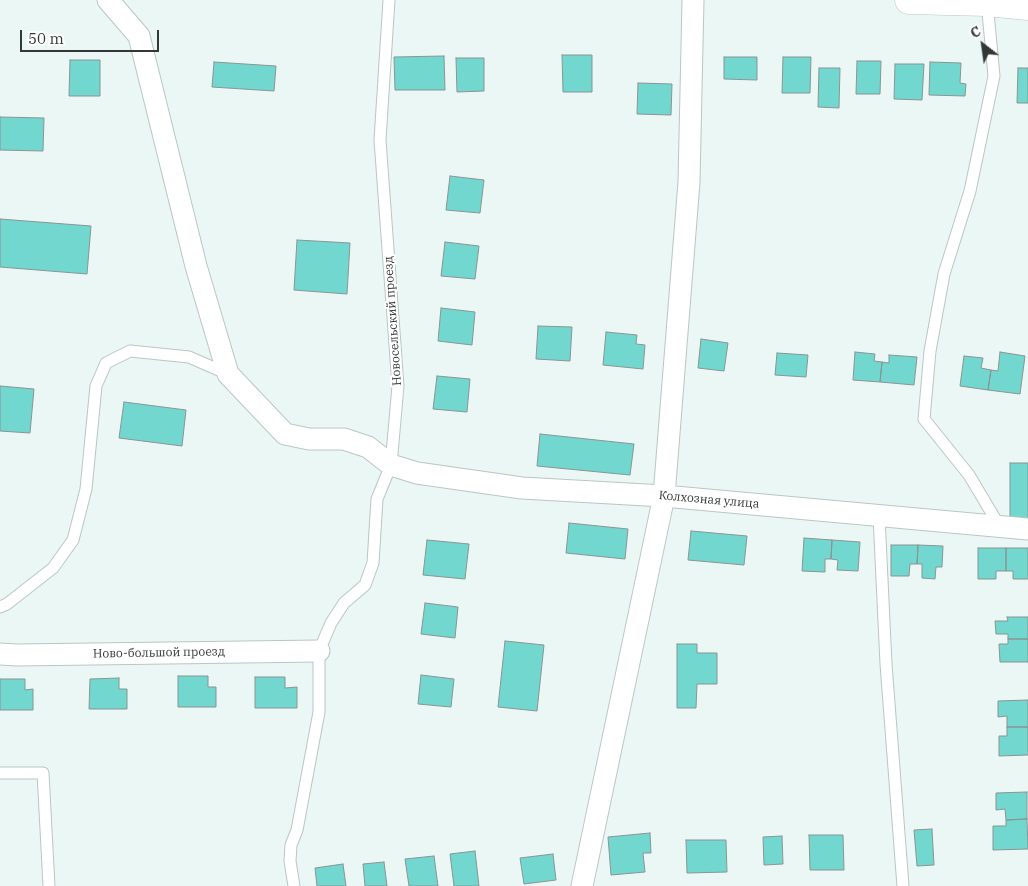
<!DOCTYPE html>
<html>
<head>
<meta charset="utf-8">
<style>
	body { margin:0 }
	#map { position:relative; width:1028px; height:886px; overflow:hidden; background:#ebf7f5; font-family:"IBM Plex Serif",serif }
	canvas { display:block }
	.north { position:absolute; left:958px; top:20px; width:50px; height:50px; -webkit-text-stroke:4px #fff; paint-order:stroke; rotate:330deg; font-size:14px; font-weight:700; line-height:20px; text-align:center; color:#333837 }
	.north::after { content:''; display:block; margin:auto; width:18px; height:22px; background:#333837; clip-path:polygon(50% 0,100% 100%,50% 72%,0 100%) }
	.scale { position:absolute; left:20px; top:30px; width:139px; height:22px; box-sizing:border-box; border:2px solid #333837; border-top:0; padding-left:6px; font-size:15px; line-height:18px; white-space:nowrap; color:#333837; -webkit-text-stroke:4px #fff; paint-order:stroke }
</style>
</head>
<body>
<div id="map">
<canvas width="1028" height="886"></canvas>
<div class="north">С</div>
<div class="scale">50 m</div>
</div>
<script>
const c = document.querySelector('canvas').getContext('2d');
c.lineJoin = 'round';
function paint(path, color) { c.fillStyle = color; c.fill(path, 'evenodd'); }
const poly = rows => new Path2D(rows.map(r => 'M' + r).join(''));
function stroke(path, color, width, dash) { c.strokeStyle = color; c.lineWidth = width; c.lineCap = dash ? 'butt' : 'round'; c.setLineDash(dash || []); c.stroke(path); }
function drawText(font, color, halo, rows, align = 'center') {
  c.font = font + ' "IBM Plex Serif",serif'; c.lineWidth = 4; c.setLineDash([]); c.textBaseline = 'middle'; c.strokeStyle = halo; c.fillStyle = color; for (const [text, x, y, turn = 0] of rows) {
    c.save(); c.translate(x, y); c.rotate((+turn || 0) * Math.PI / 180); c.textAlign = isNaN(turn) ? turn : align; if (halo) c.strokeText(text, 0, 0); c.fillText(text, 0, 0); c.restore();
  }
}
const building = poly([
	[562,55,592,55,592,92,563,92,562,55],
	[444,56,445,90,395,90,394,57,444,56],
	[724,57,757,57,757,80,724,79,724,57],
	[783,57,811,57,810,93,782,93,783,57],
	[456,58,484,58,484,91,457,92,456,58],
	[70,60,100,60,100,96,69,96,70,60],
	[857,61,881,61,880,94,856,94,857,61],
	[214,62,276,66,274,91,212,87,214,62],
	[930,62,961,63,960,83,966,84,965,96,929,95,930,62],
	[895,64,924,64,922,100,894,99,895,64],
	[819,68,840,68,839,108,818,107,819,68],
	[1018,68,1028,68,1028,103,1017,103,1018,68],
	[638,83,672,84,671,115,637,114,638,83],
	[0,117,44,118,43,151,0,150,0,117],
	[450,176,484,180,480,213,446,210,450,176],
	[0,219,91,226,87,274,0,267,0,219],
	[297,240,350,243,347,294,294,290,297,240],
	[445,242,479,246,475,279,441,276,445,242],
	[441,308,475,312,472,345,438,341,441,308],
	[538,326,572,327,570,361,536,359,538,326],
	[606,332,637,335,636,344,645,345,643,369,603,365,606,332],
	[701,339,728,343,724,371,698,368,701,339],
	[855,352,875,354,874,361,882,362,880,382,853,380,855,352],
	[1000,352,1025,356,1020,394,988,390,991,370,998,371,1000,352],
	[777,353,808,355,806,377,775,375,777,353],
	[889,355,917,357,914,385,880,382,882,362,889,363,889,355],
	[964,356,983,358,981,368,991,370,988,390,960,386,964,356],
	[437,376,470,379,467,412,433,409,437,376],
	[0,386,34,389,30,433,0,431,0,386],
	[124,402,186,410,182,446,119,438,124,402],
	[540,434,634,444,630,475,537,466,540,434],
	[1010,463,1028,463,1028,521,1010,521,1010,463],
	[569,523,628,529,625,559,566,553,569,523],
	[691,531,747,536,744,565,688,560,691,531],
	[804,538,832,540,831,559,825,559,825,572,802,571,804,538],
	[427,540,469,544,465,579,423,575,427,540],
	[832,540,860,542,858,571,837,570,838,560,831,559,832,540],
	[891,545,918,545,917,564,910,564,909,576,891,576,891,545],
	[918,545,943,546,942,567,936,567,935,579,922,578,922,564,917,564,918,545],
	[978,548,1006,548,1006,571,996,571,996,579,978,579,978,548],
	[1006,548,1028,548,1028,579,1013,579,1013,571,1006,571,1006,548],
	[425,603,458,607,455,638,421,634,425,603],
	[1007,617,1028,617,1028,639,1008,639,1008,634,996,634,995,621,1008,621,1007,617],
	[1008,639,1028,639,1028,662,1000,662,999,644,1008,644,1008,639],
	[505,641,544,645,537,711,498,707,505,641],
	[677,644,697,644,697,653,717,653,717,684,697,684,696,708,677,708,677,644],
	[421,675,454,679,451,707,418,704,421,675],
	[178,676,208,676,208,687,216,687,216,707,178,707,178,676],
	[255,677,285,677,285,688,297,687,297,708,255,708,255,677],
	[119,678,119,689,127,689,127,709,89,709,90,679,119,678],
	[0,679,25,679,25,690,33,689,33,710,0,710,0,679],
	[1028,700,1028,727,1007,727,1007,716,998,717,998,701,1028,700],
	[1007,727,1028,727,1028,755,999,756,999,736,1007,736,1007,727],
	[1027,792,1027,819,1006,820,1005,809,996,810,996,793,1027,792],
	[1027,819,1028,849,993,850,993,826,1006,826,1006,820,1027,819],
	[932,829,934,865,917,866,914,830,932,829],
	[650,833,651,853,643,853,645,872,611,875,608,837,650,833],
	[809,835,843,835,844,870,810,870,809,835],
	[782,836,783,864,764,865,763,837,782,836],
	[686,840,726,840,727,872,687,873,686,840],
	[475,851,479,886,454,886,450,854,475,851],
	[553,854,556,880,524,884,520,858,553,854],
	[434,856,438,886,409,886,405,859,434,856],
	[384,862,387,886,365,886,363,864,384,862],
	[343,864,346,886,317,886,315,868,343,864]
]);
paint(building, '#71d7cf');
stroke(building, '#8a9593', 1);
const service = poly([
	[987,2,994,76,970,191,944,274,930,351,924,419,969,475,1000,527],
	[879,516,886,664,903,886],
	[0,607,7,604,53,568,73,540,86,489,96,386,106,363,130,351,189,357,228,374],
	[0,773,43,773,49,886],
	[294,886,290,861,291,845,297,830,319,712,319,651,331,623,344,603,365,585,373,563,377,499,391,465,398,386,380,140,389,0]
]);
const minor = poly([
	[108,0,139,36,196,266,228,374,285,434,309,439,344,439,368,447,391,465,417,473,522,488,664,496,1028,529],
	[0,654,17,655,319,651],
	[582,886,664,496,689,182,693,0]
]);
const tertiary = poly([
	[909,0,987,2,1028,6]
]);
stroke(service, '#bac6c5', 13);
stroke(minor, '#bac6c5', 23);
stroke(tertiary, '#bac6c5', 29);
stroke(service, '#fff', 11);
stroke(minor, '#fff', 21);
stroke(tertiary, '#fff', 28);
drawText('12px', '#333837', '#fff', [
	["Новосельский проезд",393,321,-94],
	["Колхозная улица",709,500,5],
	["Ново-большой проезд",159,653,-1]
]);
</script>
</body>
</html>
